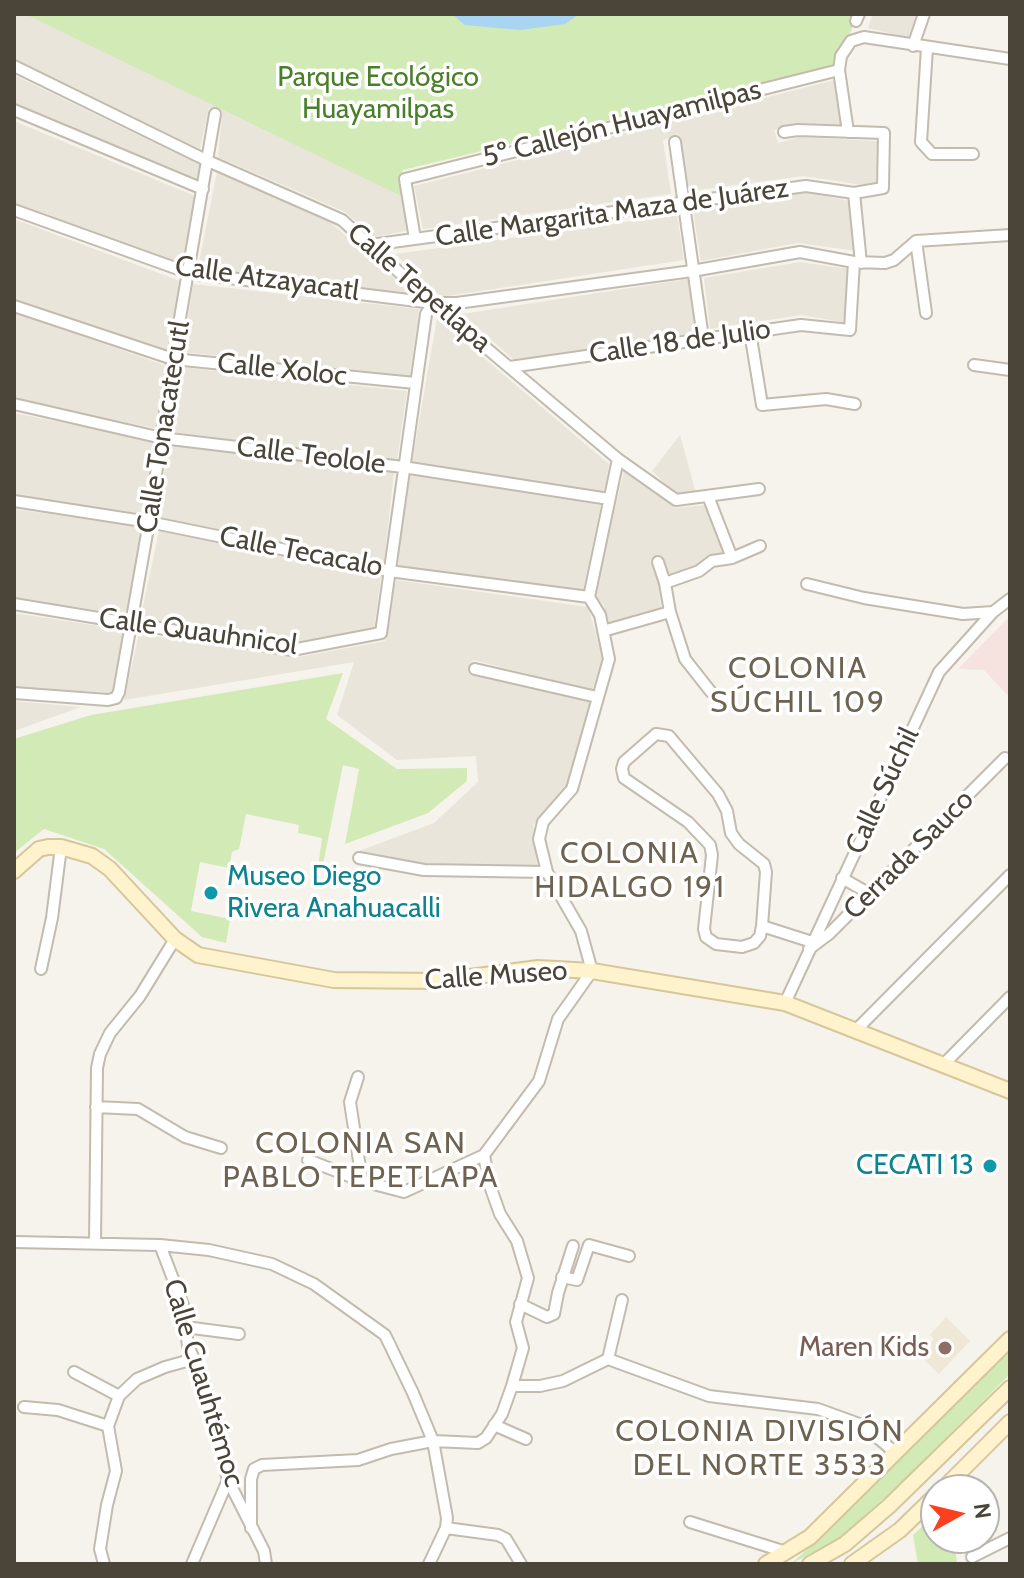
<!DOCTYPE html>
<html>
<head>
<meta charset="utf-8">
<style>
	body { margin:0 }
	#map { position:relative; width:1024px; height:1578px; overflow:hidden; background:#f6f3ec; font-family:Cabin,sans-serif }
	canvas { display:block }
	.frame { position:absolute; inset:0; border:16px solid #4b4439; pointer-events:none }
	.north { position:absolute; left:920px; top:1474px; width:80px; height:80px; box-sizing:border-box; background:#fff; border:2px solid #b7b4b0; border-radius:50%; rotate:82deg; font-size:22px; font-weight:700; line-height:32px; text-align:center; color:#4b4439 }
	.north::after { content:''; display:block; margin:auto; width:28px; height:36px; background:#fc3f1d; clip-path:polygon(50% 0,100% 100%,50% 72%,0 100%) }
</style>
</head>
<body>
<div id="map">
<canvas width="1024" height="1578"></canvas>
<div class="frame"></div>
<div class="north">N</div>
</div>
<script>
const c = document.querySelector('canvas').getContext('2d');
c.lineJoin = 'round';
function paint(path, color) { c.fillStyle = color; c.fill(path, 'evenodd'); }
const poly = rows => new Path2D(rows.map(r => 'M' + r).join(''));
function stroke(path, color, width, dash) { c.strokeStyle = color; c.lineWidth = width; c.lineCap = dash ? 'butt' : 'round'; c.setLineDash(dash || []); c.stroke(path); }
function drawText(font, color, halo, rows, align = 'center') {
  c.font = font + ' Cabin,sans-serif'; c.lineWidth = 7; c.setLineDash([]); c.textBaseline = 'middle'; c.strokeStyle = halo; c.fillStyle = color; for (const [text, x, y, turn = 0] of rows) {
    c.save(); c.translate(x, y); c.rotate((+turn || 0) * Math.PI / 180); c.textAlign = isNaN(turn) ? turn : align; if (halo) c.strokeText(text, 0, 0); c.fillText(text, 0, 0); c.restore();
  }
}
paint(poly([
	[14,14,26,14,182,87,403,197,406,231,374,237,345,212,218,157,222,112,209,108,200,149,14,59],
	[873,14,917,14,908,38,868,28],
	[14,75,200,165,197,184,14,107],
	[835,80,841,125,800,123,774,130,778,143,800,137,877,141,876,187,803,176,690,191,678,135,663,140,671,194,423,229,414,186],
	[14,121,195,196,183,268,14,205],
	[217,172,330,222,412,294,197,272],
	[806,192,849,201,856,251,798,243,701,261,693,211],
	[677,215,684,260,441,297,395,254],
	[14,219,180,281,168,354,14,301],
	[800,262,849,269,848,323,801,315,710,329,704,278],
	[688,279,696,333,514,360,462,314],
	[193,284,419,309,410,377,183,352],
	[14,312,164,365,159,429,14,401],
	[437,318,609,464,604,493,412,462],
	[179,367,407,391,397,460,173,432],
	[14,413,155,441,145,514,14,496],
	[680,435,696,493,678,496,652,471],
	[169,445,394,472,384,563,157,517],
	[624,471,651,487,675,508,706,505,724,554,669,575,661,555,650,560,659,586,661,609,606,626,604,605,594,595],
	[409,475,601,505,583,590,395,566],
	[14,509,141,527,128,615,14,598],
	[159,531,381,576,374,629,298,644,140,620],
	[396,580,588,607,603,658,592,690,473,660,469,674,591,700,567,786,533,825,537,867,421,864,359,851,434,823,478,782,476,756,397,760,337,715,354,662,124,700,139,634,298,657,385,641],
	[14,613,126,630,113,693,14,687],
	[14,701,81,707,14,731]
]), '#eae5da');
paint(poly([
	[946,1317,970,1341,939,1374,919,1355,934,1339,930,1335]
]), '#efe8d6');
paint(poly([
	[1010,616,1010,698,984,670,958,669]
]), '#f6e3e0');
paint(poly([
	[25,14,858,14,837,65,403,170,400,180,403,197],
	[343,673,326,719,397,769,467,768,467,781,428,813,345,844,359,769,343,765,322,869,318,868,322,838,298,833,299,825,246,814,239,849,232,852,229,868,200,862,191,911,230,919,226,943,202,937,104,849,44,829,14,853,14,739,91,715],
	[1010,1349,1010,1374,912,1472,843,1536,791,1564,838,1521],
	[936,1514,936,1538,954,1538,957,1564,918,1564,913,1535]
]), '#d2eab5');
paint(poly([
	[452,14,579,14,565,24,520,30,465,25]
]), '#a9d4f2');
const street = poly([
	[856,21,859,14],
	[913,46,924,14],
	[927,48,921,142,932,154,973,154],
	[14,66,208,161,342,220,433,303,618,459,676,500,759,489],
	[14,110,203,189],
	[848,132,839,70,841,56,851,41,864,37,1010,59],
	[675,142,703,338],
	[854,193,861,263],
	[14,210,189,273,433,303,457,303,692,271,800,252,854,262,885,263,894,260,916,241,1010,235],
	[415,239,405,179,839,70],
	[916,241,926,313],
	[370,245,806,186,854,193,883,188,884,133,798,130,784,132],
	[14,306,173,359,415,383],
	[750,332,762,405,826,399,855,404],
	[974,365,1010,370],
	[510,367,801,325,850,330,854,262],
	[14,404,162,438,403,467,609,499],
	[708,496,732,558],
	[14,501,149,522,389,571,589,597],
	[658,562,665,583,670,612,685,659,711,692],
	[665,583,699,571,712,561,732,558,760,546],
	[807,584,864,598,963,614,993,612],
	[14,604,292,650,381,633,426,314,433,303],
	[603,631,670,612],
	[475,669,597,697],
	[14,693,108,700,116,698,119,692,149,522,173,359,215,114],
	[656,734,669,736,718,794,727,811,731,833,739,844,764,864,766,872,762,926,760,936,754,943,742,947,716,944,706,937,704,929,712,855,710,845,688,822,624,778,622,769,624,762,656,734],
	[359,858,424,870,547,872],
	[842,878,870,894],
	[762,926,812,942],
	[809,949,829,934,1005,758],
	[41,969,52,918,61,847],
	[785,1003,939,672,993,612,1010,599],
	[855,1031,1010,875],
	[943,1065,1010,997],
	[358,1077,350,1102,362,1181],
	[96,1107,138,1109,185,1137,221,1148],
	[308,1160,362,1181,404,1192,484,1155],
	[14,1242,160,1245,209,1250,272,1264,314,1284,385,1335,413,1393,433,1441,447,1518,446,1528,429,1564],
	[95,1243,97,1068,100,1054,110,1033,140,996,175,939],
	[160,1245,183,1305,188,1346,203,1378,228,1480,264,1551,266,1564],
	[562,1277,577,1280,589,1245,629,1256],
	[520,1304,547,1317,554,1314,558,1293,573,1246],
	[185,1327,239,1334],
	[608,1359,622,1300],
	[74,1372,119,1396],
	[512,1386,540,1386,563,1381,608,1359,709,1396,818,1409,862,1425,896,1453],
	[24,1407,58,1410,108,1426],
	[494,1425,526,1439],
	[690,1522,786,1552],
	[251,1528,251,1479,254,1469,262,1465,358,1460,391,1449,433,1441,478,1443,486,1438,502,1414,512,1386,523,1348,516,1322,528,1278,517,1241,500,1214,489,1183,484,1155,539,1081,558,1019,592,971,581,931,547,872,539,839,543,822,572,789,609,659,600,615,589,597,618,459],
	[446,1528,498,1535,506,1539,521,1564],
	[972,1557,1010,1538],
	[104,1564,100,1549,107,1505,116,1471,108,1426,119,1396,137,1379,165,1367,194,1359],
	[192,1564,228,1480]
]);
const secondary = poly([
	[14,871,39,849,48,847,61,847,92,856,110,869,175,939,198,955,334,980,439,981,538,968,592,971,785,1003,1010,1091],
	[942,1490,1010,1422],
	[766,1564,810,1537,1010,1339],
	[810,1564,845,1544,889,1506,1010,1388],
	[852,1564,900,1530,936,1495]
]);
stroke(street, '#c2bbae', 14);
stroke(secondary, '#d6c79b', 18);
stroke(street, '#fff', 10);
stroke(secondary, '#fff3cd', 14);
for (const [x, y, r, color] of [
	[211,893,8,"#0f9aa8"],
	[990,1166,8,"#0f9aa8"],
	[945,1348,8,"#8d6e63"]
]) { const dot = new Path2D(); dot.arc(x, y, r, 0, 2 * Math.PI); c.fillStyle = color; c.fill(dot); stroke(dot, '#fff', 3); }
drawText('28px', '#4a7f2a', '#fff', [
	["Parque Ecológico",378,78],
	["Huayamilpas",378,110]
]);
drawText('28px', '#4b4439', '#fff', [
	["5º Callejón Huayamilpas",622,124,-14],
	["Calle Margarita Maza de Juárez",612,213,-8],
	["Calle Atzayacatl",267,279,8],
	["Calle Tepetlapa",419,288,41],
	["Calle 18 de Julio",680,342,-8],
	["Calle Xoloc",282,370,6],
	["Calle Tonacatecutl",164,427,-81],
	["Calle Teolole",311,456,7],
	["Calle Tecacalo",301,552,11],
	["Calle Quauhnicol",198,632,8],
	["Calle Súchil",883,791,-65],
	["Cerrada Sauco",909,855,-45],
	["Calle Museo",496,976,-4],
	["Calle Cuauhtémoc",203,1383,73]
]);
drawText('28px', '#0d838f', '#fff', [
	["Museo Diego",227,877],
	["Rivera Anahuacalli",227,909],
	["CECATI 13",974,1166,"right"]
], 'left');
drawText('28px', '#785e54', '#fff', [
	["Maren Kids",929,1348]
], 'right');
c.letterSpacing = '2px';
drawText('30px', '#6e6250', '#fff', [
	["COLONIA",798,669],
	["SÚCHIL 109",798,703],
	["COLONIA",630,854],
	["HIDALGO 191",630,888],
	["COLONIA SAN",361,1144],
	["PABLO TEPETLAPA",361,1178],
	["COLONIA DIVISIÓN",760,1432],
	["DEL NORTE 3533",760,1466]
]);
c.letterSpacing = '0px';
</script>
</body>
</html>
